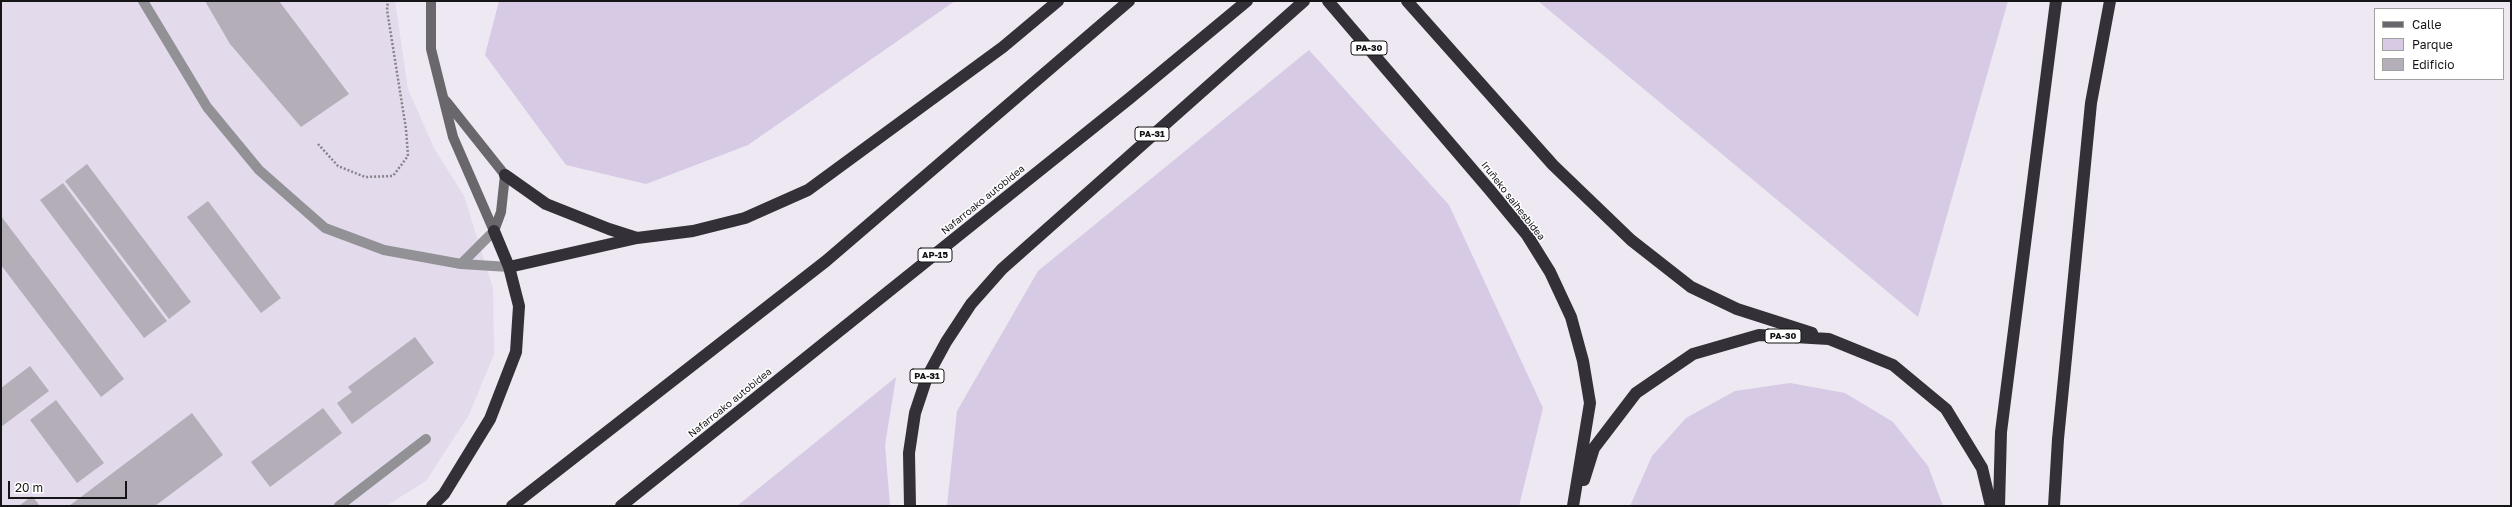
<!DOCTYPE html>
<html>
<head>
<meta charset="utf-8">
<style>
	body { margin:0 }
	#map { position:relative; width:2512px; height:507px; overflow:hidden; background:#ede8f2; font-family:"Golos Text",sans-serif }
	canvas { display:block }
	.frame { position:absolute; inset:0; border:2px solid #151417; pointer-events:none }
	.legend { position:absolute; left:2374px; top:8px; width:130px; height:72px; box-sizing:border-box; background:#fff; border:1px solid #a1a1a2; margin:0; padding:5px 7px; list-style:none; font-size:12px; color:#151417 }
	.legend li { display:flex; align-items:center; gap:8px; height:20px }
	.legend b { width:20px; border:1px solid #a1a1a2 }
	.scale { position:absolute; left:8px; top:481px; width:119px; height:18px; box-sizing:border-box; border:2px solid #151417; border-top:0; padding-left:5px; font-size:12px; line-height:14px; white-space:nowrap; color:#151417; -webkit-text-stroke:3px #fff; paint-order:stroke }
</style>
</head>
<body>
<div id="map">
<canvas width="2512" height="507"></canvas>
<div class="frame"></div>
<ul class="legend">
<li><b style="height:5px;background:#69666c"></b>Calle</li>
<li><b style="height:11px;background:#d6cae4"></b>Parque</li>
<li><b style="height:11px;background:#b3aeb8"></b>Edificio</li>
</ul>
<div class="scale">20 m</div>
</div>
<script>
const c = document.querySelector('canvas').getContext('2d');
c.lineJoin = 'round';
function paint(path, color) { c.fillStyle = color; c.fill(path, 'evenodd'); }
const poly = rows => new Path2D(rows.map(r => 'M' + r).join(''));
function stroke(path, color, width, dash) { c.strokeStyle = color; c.lineWidth = width; c.lineCap = dash ? 'butt' : 'round'; c.setLineDash(dash || []); c.stroke(path); }
function drawText(font, color, halo, rows, align = 'center') {
  c.font = font + ' "Golos Text",sans-serif'; c.lineWidth = 3; c.setLineDash([]); c.textBaseline = 'middle'; c.strokeStyle = halo; c.fillStyle = color; for (const [text, x, y, turn = 0] of rows) {
    c.save(); c.translate(x, y); c.rotate((+turn || 0) * Math.PI / 180); c.textAlign = isNaN(turn) ? turn : align; if (halo) c.strokeText(text, 0, 0); c.fillText(text, 0, 0); c.restore();
  }
}
paint(poly([
	[1,1,395,1,408,89,434,148,464,196,493,288,494,354,469,415,426,481,386,506,1,506]
]), '#e3dbec');
paint(poly([
	[499,1,955,1,748,145,646,184,566,165,485,55],
	[1538,1,2008,1,1918,317],
	[1309,50,1449,205,1543,408,1519,506,947,506,957,411,1038,271],
	[896,377,885,445,890,506,737,506],
	[1790,383,1845,393,1893,422,1928,466,1943,506,1630,506,1652,456,1686,418,1735,391]
]), '#d6cae4');
paint(poly([
	[205,1,279,1,349,94,301,127,230,44],
	[87,164,191,302,169,319,65,181],
	[63,183,167,321,144,338,40,200],
	[208,201,281,298,261,313,187,217],
	[1,216,124,379,101,397,1,265],
	[415,337,434,363,352,424,337,403,352,392,348,387],
	[30,366,49,391,1,427,1,388],
	[56,400,104,463,77,483,30,420],
	[323,408,342,433,270,487,251,462],
	[192,413,223,455,155,506,69,506],
	[32,496,40,506,19,506]
]), '#b3aeb8');
stroke(poly([
	[318,144,338,166,365,177,393,176,408,156,406,129,387,10,388,1]
]), '#868389', 2.5, [2, 2]);
stroke(poly([
	[143,1,207,107,259,170,325,228,384,250,461,264,509,267],
	[461,264,494,231],
	[339,506,426,439]
]), '#929195', 10);
stroke(poly([
	[431,1,431,49,453,137,494,231],
	[446,101,505,175,501,212,494,231]
]), '#69666c', 10);
stroke(poly([
	[1328,1,1489,189,1527,235,1550,272,1571,317,1583,361,1590,403,1573,506],
	[1407,1,1553,165,1631,240,1691,287,1737,309,1812,333],
	[505,175,546,204,609,229,637,238,693,231,745,218,808,190,1003,47,1058,1],
	[509,267,637,238],
	[1584,480,1594,448,1636,393,1693,354,1759,335,1829,339,1893,365,1946,409,1982,468,1991,506],
	[432,506,444,494,490,419,516,352,519,306,509,267,494,231],
	[512,506,826,261,1129,1],
	[621,506,1130,98,1247,1],
	[910,506,909,453,915,413,927,377,946,342,971,304,1002,269,1304,1],
	[1999,506,2001,432,2056,1],
	[2054,506,2058,439,2091,103,2110,1]
]), '#343038', 12);
for (const [x, y, w] of [
	[1369,48,36],
	[1152,134,34],
	[935,255,34],
	[1783,336,36],
	[927,376,34]
]) { const box = new Path2D(); box.roundRect(x - w / 2, y - 7, w, 14, 3); c.fillStyle = '#fff'; c.fill(box); stroke(box, '#151417', 1); }
drawText('bold 9px', '#151417', null, [
	["PA-30",1369,48],
	["PA-31",1152,134],
	["AP-15",935,255],
	["PA-30",1783,336],
	["PA-31",927,376]
]);
drawText('10px', '#151417', '#fff', [
	["Nafarroako autobidea",983,200,-39],
	["Iruñeko saihesbidea",1513,201,52],
	["Nafarroako autobidea",730,403,-39]
]);
</script>
</body>
</html>
